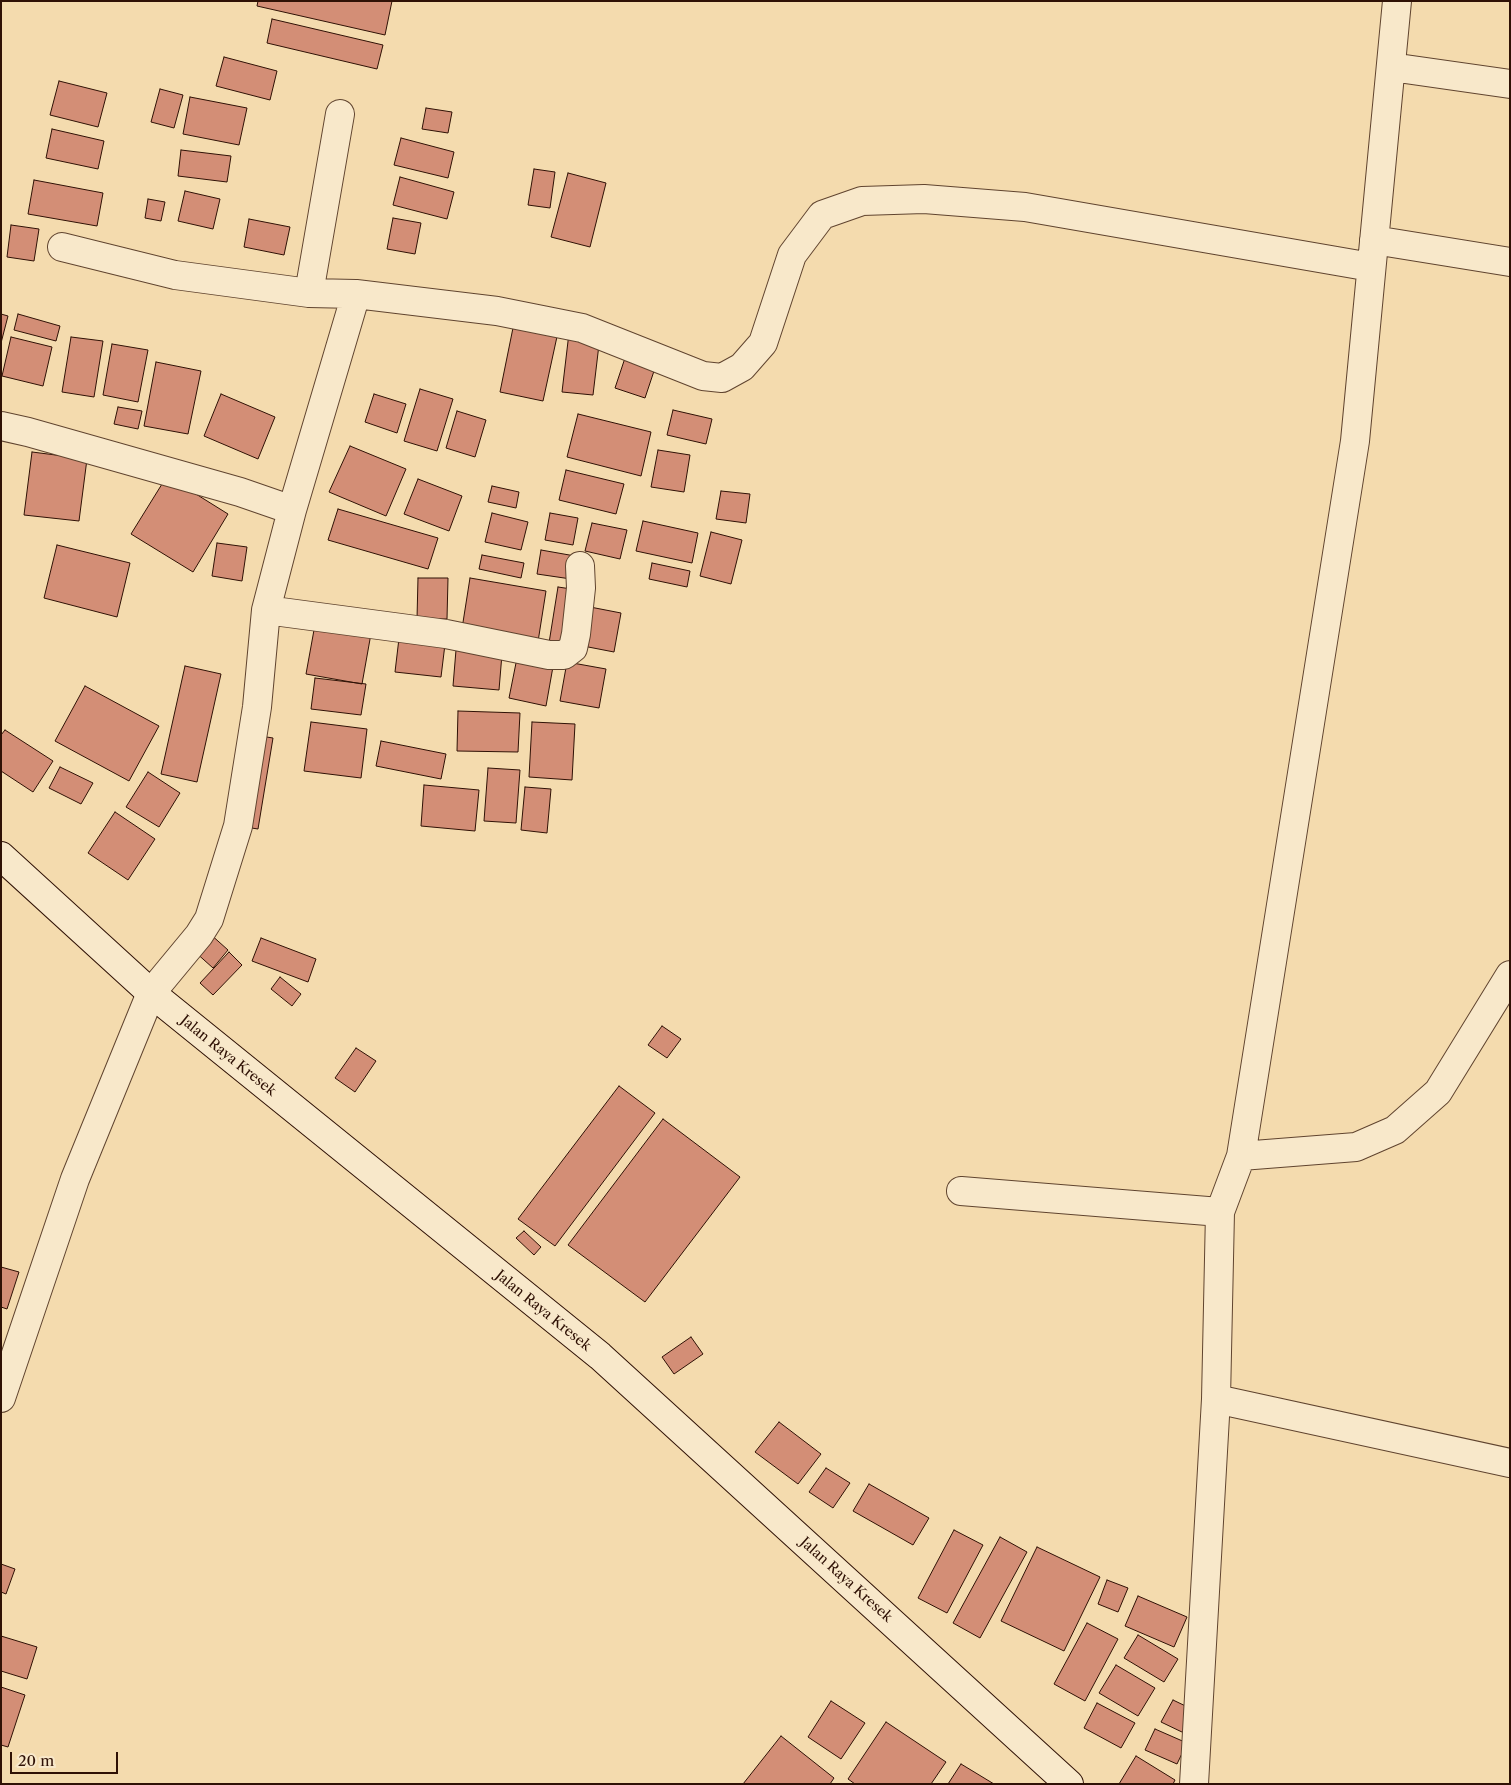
<!DOCTYPE html>
<html>
<head>
<meta charset="utf-8">
<style>
	body { margin:0 }
	#map { position:relative; width:1511px; height:1785px; overflow:hidden; background:#f4dbae; font-family:"Libre Caslon Text",serif }
	canvas { display:block }
	.frame { position:absolute; inset:0; border:2px solid #2f1105; pointer-events:none }
	.scale { position:absolute; left:10px; top:1752px; width:108px; height:22px; box-sizing:border-box; border:2px solid #2f1105; border-top:0; padding-left:6px; font-size:15px; line-height:18px; white-space:nowrap; color:#2f1105; -webkit-text-stroke:4px #f8e8ca; paint-order:stroke }
</style>
</head>
<body>
<div id="map">
<canvas width="1511" height="1785"></canvas>
<div class="frame"></div>
<div class="scale">20 m</div>
</div>
<script>
const c = document.querySelector('canvas').getContext('2d');
c.lineJoin = 'round';
function paint(path, color) { c.fillStyle = color; c.fill(path, 'evenodd'); }
const poly = rows => new Path2D(rows.map(r => 'M' + r).join(''));
function stroke(path, color, width, dash) { c.strokeStyle = color; c.lineWidth = width; c.lineCap = dash ? 'butt' : 'round'; c.setLineDash(dash || []); c.stroke(path); }
function drawText(font, color, halo, rows, align = 'center') {
  c.font = font + ' "Libre Caslon Text",serif'; c.lineWidth = 5; c.setLineDash([]); c.textBaseline = 'middle'; c.strokeStyle = halo; c.fillStyle = color; for (const [text, x, y, turn = 0] of rows) {
    c.save(); c.translate(x, y); c.rotate((+turn || 0) * Math.PI / 180); c.textAlign = isNaN(turn) ? turn : align; if (halo) c.strokeText(text, 0, 0); c.fillText(text, 0, 0); c.restore();
  }
}
const building = poly([
	[258,1,392,1,385,35,257,6,258,1],
	[272,19,383,45,377,69,267,43,272,19],
	[224,57,277,71,270,100,216,86,224,57],
	[59,81,107,93,98,127,50,115,59,81],
	[160,89,183,95,174,128,151,122,160,89],
	[190,97,247,108,239,145,183,134,190,97],
	[426,108,452,112,448,133,422,129,426,108],
	[52,129,104,141,98,169,46,158,52,129],
	[401,138,454,152,448,178,394,165,401,138],
	[181,150,231,156,227,182,178,176,181,150],
	[534,169,555,172,550,208,528,205,534,169],
	[568,173,606,183,590,247,551,237,568,173],
	[400,177,454,192,447,219,393,205,400,177],
	[34,180,103,193,97,226,28,214,34,180],
	[185,191,220,199,213,229,178,221,185,191],
	[148,199,165,202,161,221,145,218,148,199],
	[393,218,421,223,415,254,387,249,393,218],
	[249,219,290,227,284,255,244,247,249,219],
	[11,225,39,229,34,261,7,257,11,225],
	[1,314,8,316,1,343,1,314],
	[18,314,60,326,56,341,14,330,18,314],
	[514,323,558,332,543,401,500,392,514,323],
	[569,333,600,336,593,395,562,392,569,333],
	[11,337,52,347,43,386,2,376,11,337],
	[71,337,103,341,94,397,62,392,71,337],
	[112,344,148,350,138,402,103,395,112,344],
	[627,352,657,362,645,398,615,388,627,352],
	[156,362,201,371,188,434,144,426,156,362],
	[420,389,453,399,437,451,404,441,420,389],
	[221,394,275,417,258,459,204,436,221,394],
	[374,394,406,404,397,433,365,422,374,394],
	[118,407,142,411,138,429,114,424,118,407],
	[673,410,712,419,706,444,667,435,673,410],
	[457,411,486,420,475,457,446,448,457,411],
	[578,414,651,432,641,476,567,457,578,414],
	[350,446,406,469,386,516,329,492,350,446],
	[658,450,690,455,684,492,651,487,658,450],
	[32,452,87,459,79,521,24,515,32,452],
	[566,470,624,484,616,514,559,500,566,470],
	[167,476,228,514,193,572,131,534,167,476],
	[418,479,462,496,449,531,404,514,418,479],
	[492,486,519,492,516,508,488,502,492,486],
	[721,491,750,494,746,523,716,519,721,491],
	[338,509,438,538,428,569,328,540,338,509],
	[492,513,528,522,521,550,485,542,492,513],
	[550,513,578,518,573,545,545,540,550,513],
	[643,521,698,533,692,563,636,551,643,521],
	[592,523,627,530,620,559,585,551,592,523],
	[711,532,742,540,731,584,700,576,711,532],
	[217,543,247,547,242,581,212,576,217,543],
	[57,545,130,563,117,617,44,598,57,545],
	[541,550,575,556,571,579,537,574,541,550],
	[482,555,524,563,521,578,479,569,482,555],
	[652,563,690,571,687,587,649,579,652,563],
	[418,578,448,578,447,619,417,619,418,578],
	[470,578,546,591,537,648,461,635,470,578],
	[558,587,578,590,569,646,549,643,558,587],
	[585,606,621,613,614,652,578,645,585,606],
	[316,619,372,628,362,684,306,674,316,619],
	[400,630,446,636,441,677,395,672,400,630],
	[456,650,502,654,499,690,453,686,456,650],
	[518,653,554,661,546,706,509,698,518,653],
	[567,662,606,669,599,708,560,701,567,662],
	[185,666,221,674,197,782,161,774,185,666],
	[315,678,366,684,361,715,311,709,315,678],
	[85,686,159,726,129,781,55,741,85,686],
	[458,711,520,713,518,752,457,751,458,711],
	[311,722,367,729,361,778,304,771,311,722],
	[532,722,575,724,572,780,529,777,532,722],
	[5,730,53,761,33,792,1,771,1,735,5,730],
	[254,735,273,738,258,829,239,826,254,735],
	[381,741,446,754,441,779,376,766,381,741],
	[60,767,93,783,81,804,49,788,60,767],
	[488,768,520,770,516,823,484,821,488,768],
	[148,772,180,793,159,827,126,807,148,772],
	[424,785,479,790,475,831,421,826,424,785],
	[525,787,551,789,547,833,521,830,525,787],
	[115,812,155,839,128,880,88,853,115,812],
	[209,933,228,950,213,968,194,951,209,933],
	[261,938,316,959,308,982,252,961,261,938],
	[229,952,242,965,213,995,200,983,229,952],
	[280,977,301,994,292,1006,271,989,280,977],
	[662,1026,681,1039,667,1058,648,1045,662,1026],
	[356,1048,376,1061,355,1092,335,1078,356,1048],
	[619,1086,655,1113,555,1246,518,1219,619,1086],
	[663,1119,740,1177,645,1302,568,1245,663,1119],
	[524,1231,541,1247,534,1255,516,1238,524,1231],
	[1,1267,19,1272,7,1309,1,1307,1,1267],
	[691,1337,703,1354,674,1374,662,1357,691,1337],
	[779,1422,821,1454,798,1484,755,1452,779,1422],
	[826,1468,850,1483,833,1508,809,1492,826,1468],
	[869,1484,929,1518,913,1545,853,1511,869,1484],
	[954,1530,983,1545,947,1613,918,1598,954,1530],
	[1000,1537,1027,1552,980,1638,953,1623,1000,1537],
	[1037,1547,1100,1577,1064,1651,1001,1621,1037,1547],
	[1,1564,15,1569,6,1594,1,1592,1,1564],
	[1107,1580,1128,1588,1118,1612,1098,1604,1107,1580],
	[1138,1596,1187,1617,1174,1647,1125,1626,1138,1596],
	[1087,1623,1118,1639,1085,1701,1054,1684,1087,1623],
	[1138,1635,1178,1659,1164,1682,1124,1658,1138,1635],
	[1,1636,37,1647,27,1679,1,1671,1,1636],
	[1116,1665,1155,1688,1138,1716,1099,1693,1116,1665],
	[1,1687,25,1695,8,1747,1,1745,1,1687],
	[1173,1700,1196,1711,1184,1733,1161,1722,1173,1700],
	[831,1701,865,1723,841,1759,808,1737,831,1701],
	[1097,1703,1135,1723,1121,1748,1084,1728,1097,1703],
	[886,1722,946,1762,931,1784,855,1784,848,1779,886,1722],
	[1155,1729,1187,1743,1177,1764,1145,1750,1155,1729],
	[781,1736,834,1778,830,1784,743,1784,781,1736],
	[1136,1756,1175,1780,1173,1784,1119,1784,1136,1756],
	[961,1764,994,1784,948,1784,961,1764]
]);
paint(building, '#d38e76');
stroke(building, '#2f1105', 1);
const street = poly([
	[1391,67,1510,84],
	[1374,240,1510,262],
	[62,247,175,275,309,293,356,294,497,311,582,328,703,376,722,378,742,367,763,343,792,255,822,215,862,201,924,199,1025,207,1371,267],
	[309,293,340,114],
	[1,426,28,432,240,492,292,510],
	[266,610,446,634,549,655,564,655,573,648,576,634,581,588,580,566],
	[1241,1156,1356,1147,1395,1130,1438,1092,1510,975],
	[961,1191,1220,1212],
	[1,1398,75,1179,151,993,199,935,209,919,238,826,257,707,266,610,292,510,356,294],
	[1216,1399,1510,1463],
	[1194,1784,1216,1399,1220,1212,1241,1156,1355,441,1397,1]
]);
const secondary = poly([
	[1,856,151,993,600,1356,1069,1784]
]);
stroke(street, '#60442f', 30);
stroke(secondary, '#2f1105', 30);
stroke(street, '#f8e8ca', 28);
stroke(secondary, '#f8e8ca', 28);
drawText('14px', '#2f1105', '#f8e8ca', [
	["Jalan Raya Kresek",228,1056,39],
	["Jalan Raya Kresek",543,1311,39],
	["Jalan Raya Kresek",846,1580,42]
]);
</script>
</body>
</html>
